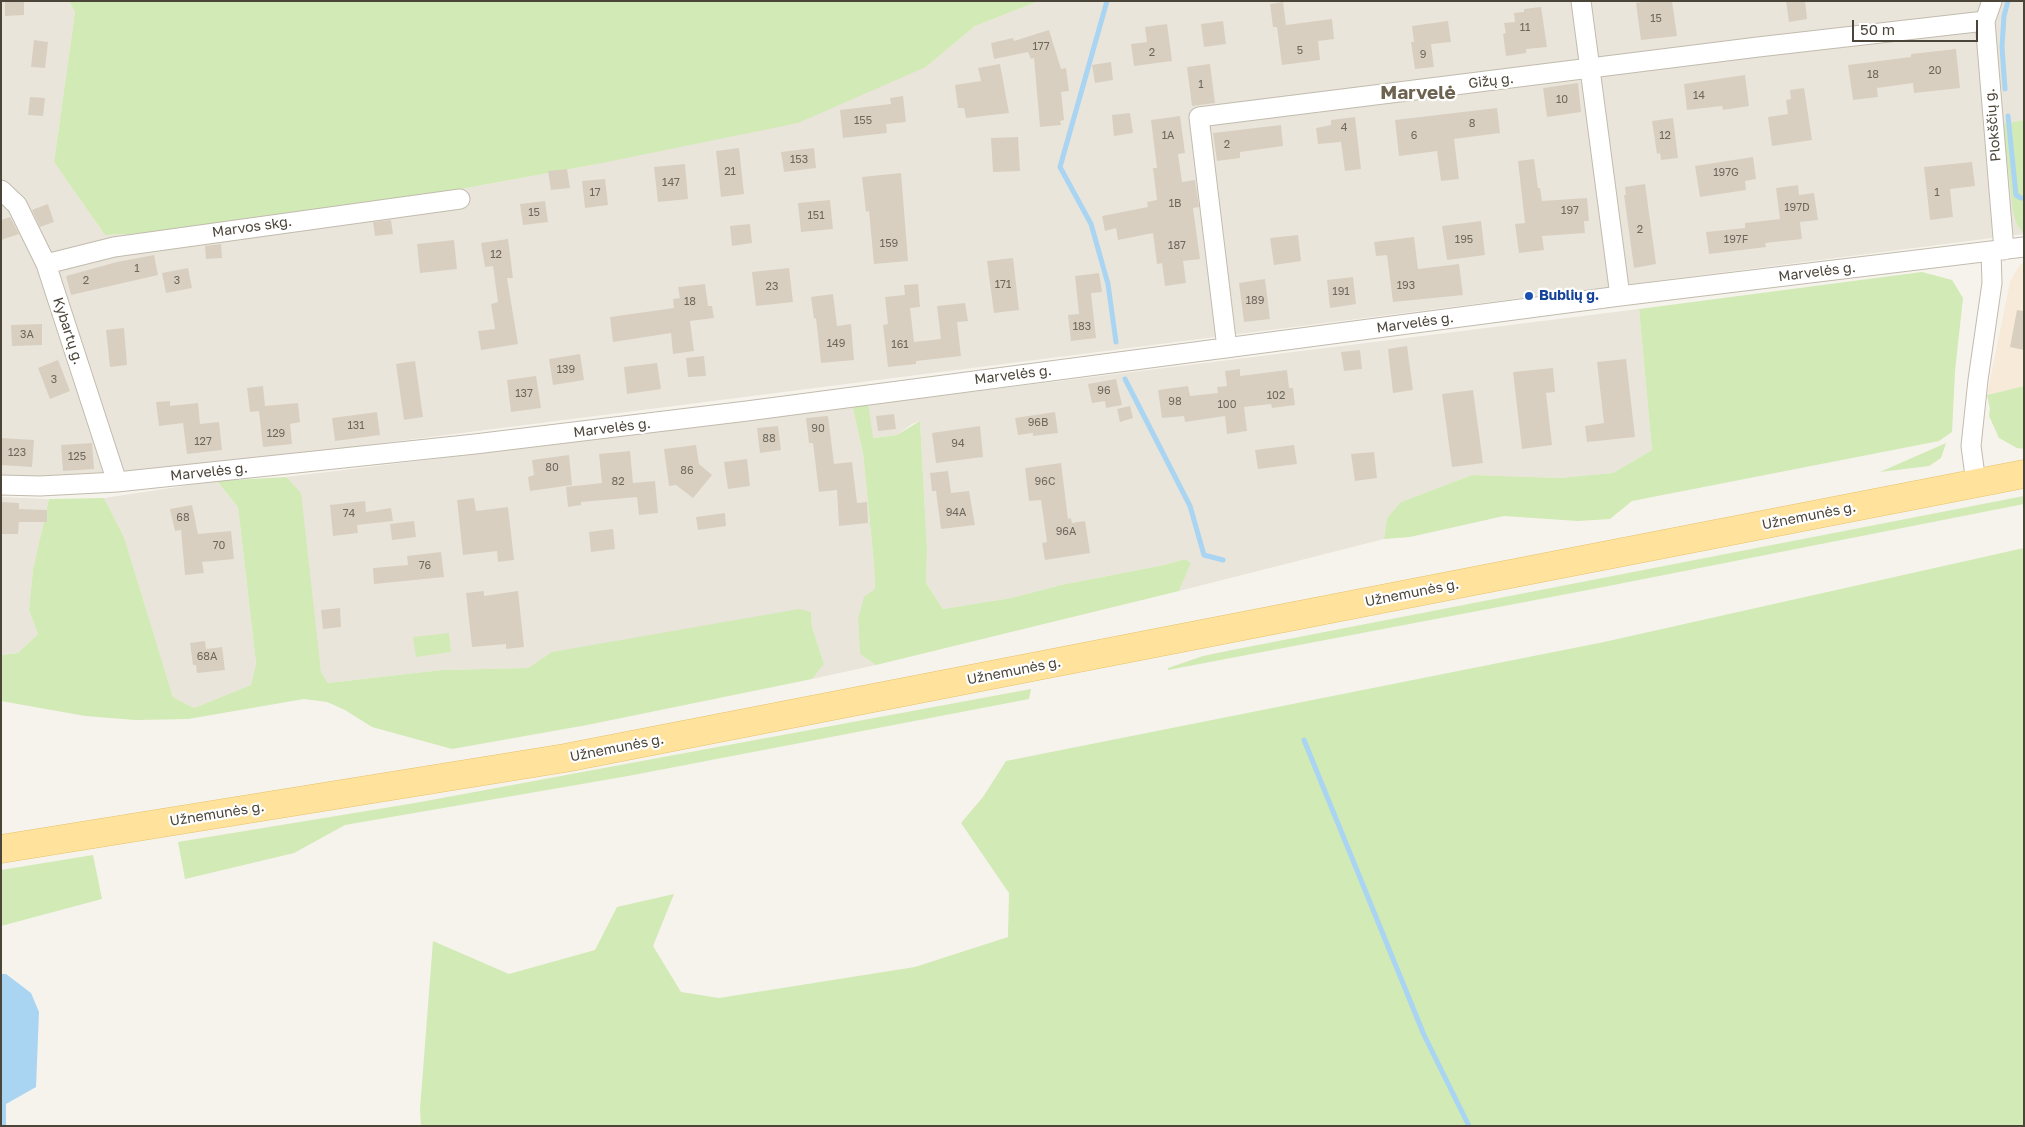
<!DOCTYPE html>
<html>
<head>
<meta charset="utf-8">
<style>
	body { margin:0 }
	#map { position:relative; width:2025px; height:1127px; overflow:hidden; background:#f6f3ec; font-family:"Golos Text",sans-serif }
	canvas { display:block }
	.frame { position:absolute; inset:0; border:2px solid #4b4439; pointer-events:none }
	.scale { position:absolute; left:1852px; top:20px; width:126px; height:22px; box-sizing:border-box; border:2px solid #4b4439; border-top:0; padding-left:6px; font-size:15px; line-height:18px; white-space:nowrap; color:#4b4439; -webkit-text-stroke:4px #fff; paint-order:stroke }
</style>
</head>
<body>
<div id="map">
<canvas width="2025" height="1127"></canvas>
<div class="frame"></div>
<div class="scale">50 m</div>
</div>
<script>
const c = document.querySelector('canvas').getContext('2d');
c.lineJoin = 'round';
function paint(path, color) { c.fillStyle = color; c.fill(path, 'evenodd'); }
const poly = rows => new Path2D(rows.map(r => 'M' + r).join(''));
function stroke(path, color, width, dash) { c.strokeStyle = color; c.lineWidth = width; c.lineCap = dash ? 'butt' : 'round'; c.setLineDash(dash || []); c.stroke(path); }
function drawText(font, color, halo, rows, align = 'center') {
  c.font = font + ' "Golos Text",sans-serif'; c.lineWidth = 4.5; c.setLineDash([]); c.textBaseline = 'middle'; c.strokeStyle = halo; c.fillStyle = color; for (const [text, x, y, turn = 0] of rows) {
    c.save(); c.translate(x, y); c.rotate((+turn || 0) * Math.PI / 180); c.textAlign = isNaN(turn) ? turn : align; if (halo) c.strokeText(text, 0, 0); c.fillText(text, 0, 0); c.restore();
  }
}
paint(poly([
	[1,1,69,1,75,12,54,162,105,235,173,232,303,218,592,165,926,67,975,26,1039,1,2024,1,2024,120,2004,124,2017,225,2024,234,352,447,100,475,42,478,1,475],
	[1639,309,1652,450,1613,473,1559,478,1472,475,1401,502,1387,518,1384,539,1179,591,1191,563,1185,559,1164,565,1061,585,1011,598,943,609,926,583,927,549,920,421,912,424,897,435,872,438,868,403,891,402],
	[852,404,863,453,874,564,875,589,858,620,860,654,876,665,812,679,824,664,812,627,811,612,553,652,528,668,442,670,328,683,321,672,286,477,688,428],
	[217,481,238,507,256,663,251,685,194,708,173,697,124,537,104,498],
	[1,497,49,499,33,569,29,610,38,634,18,653,1,655]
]), '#eae5da');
paint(poly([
	[2024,262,2024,386,1987,395,2010,282,2019,266]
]), '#f7ead8');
paint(poly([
	[69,1,1039,1,975,26,926,67,798,123,592,165,303,218,173,232,105,235,54,162,75,12],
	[2024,120,2024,234,2017,225,2013,211,2003,124],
	[1922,272,1952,280,1963,298,1955,371,1952,432,1939,441,1632,501,1610,519,1578,521,1504,516,1410,537,1384,539,1387,518,1401,502,1472,475,1559,478,1613,473,1652,450,1639,309],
	[2024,386,2024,449,2017,448,1999,438,1989,416,1990,409,1987,395],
	[868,403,873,438,897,435,920,421,927,549,926,583,943,609,1011,598,1061,585,1164,565,1185,559,1191,563,1179,591,876,665,860,654,858,620,864,597,875,589,874,564,863,453,852,404],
	[1946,443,1941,458,1929,466,1880,472],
	[286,477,301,493,321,672,328,683,442,670,528,668,552,652,799,609,811,612,812,627,824,664,812,679,587,725,452,749,372,727,345,710,327,702,304,699,188,719,136,720,85,716,1,701,1,655,18,653,38,634,29,610,33,569,49,499,104,498,124,537,173,697,194,708,251,685,256,663,238,507,217,481],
	[2024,496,2024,504,1588,590,1168,670,1168,668,1203,656,1232,650],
	[2024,548,2024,1126,421,1126,420,1109,433,941,509,974,595,950,617,907,674,894,653,946,681,992,719,998,915,967,1008,937,1009,893,961,823,983,797,1006,761,1604,642],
	[449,633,451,652,416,657,413,637],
	[1031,689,1029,699,628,776,345,825,294,853,185,879,178,842,415,803],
	[93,855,102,899,1,926,1,870]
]), '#d2eab5');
paint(poly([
	[1,974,6,974,31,993,39,1012,36,1087,6,1104,6,1126,1,1126]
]), '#a9d4f2');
stroke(poly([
	[1107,1,1060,167,1091,224,1108,284,1116,342],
	[2005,89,2002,47,2004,16,2008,1],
	[2008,116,2016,195,2021,198,2024,198],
	[1125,379,1190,506,1204,555,1223,560],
	[1304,740,1424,1035,1469,1126]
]), '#a9d4f2', 5);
paint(poly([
	[5,1,24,1,24,15,5,16],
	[1647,1,1672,1,1677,36,1641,40,1636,3],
	[1786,1,1805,1,1807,19,1789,22],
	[1283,2,1286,25,1332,19,1334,39,1318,41,1320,60,1282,65,1277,27,1273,27,1270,4],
	[1541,7,1547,47,1526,49,1526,53,1506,56,1503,34,1506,33,1504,23,1515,22,1514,13,1524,12,1524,9],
	[1223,21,1226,44,1204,47,1201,24],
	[1448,21,1451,42,1431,44,1434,67,1415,69,1411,42,1414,42,1412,26],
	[1167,24,1172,61,1134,66,1131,44,1147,42,1145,27],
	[1049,30,1061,69,1066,68,1069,91,1061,92,1064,120,1060,121,1061,125,1040,127,1034,58,1031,59,1028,52,994,59,991,43,1013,38,1014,41],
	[34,40,48,42,45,68,31,67],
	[1956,49,1960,88,1914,93,1913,83,1877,88,1878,97,1853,100,1848,65,1911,57,1911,54],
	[1111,62,1113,80,1095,83,1092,65],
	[1000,64,1009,113,966,118,964,108,958,108,955,85,981,81,978,68],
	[1210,64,1215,103,1192,106,1187,67],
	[1745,75,1749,106,1723,110,1722,106,1687,110,1684,84],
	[1578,83,1581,112,1547,117,1543,88],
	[1804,88,1812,140,1772,146,1768,117,1788,114,1786,100,1791,99,1790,90],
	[903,96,906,122,886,124,887,133,843,138,840,110,891,104,890,98],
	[30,97,45,98,43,116,28,115],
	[1497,108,1500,133,1454,139,1459,179,1441,181,1437,151,1399,156,1395,120],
	[1130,113,1133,133,1114,136,1112,115],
	[1180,116,1185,153,1178,154,1182,182,1195,180,1199,207,1193,208,1200,259,1183,261,1186,283,1165,286,1162,263,1157,264,1153,233,1118,240,1116,228,1105,231,1102,216,1148,207,1147,202,1157,200,1153,168,1157,168,1151,120],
	[1355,117,1361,169,1345,171,1341,142,1318,144,1316,128,1331,125,1331,120],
	[1673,118,1678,158,1661,160,1660,153,1657,154,1652,121],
	[1281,125,1283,146,1240,152,1240,158,1217,161,1213,133],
	[1018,137,1020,171,993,172,991,138],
	[739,148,744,194,721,197,716,151],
	[814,148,816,168,784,172,781,152],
	[1753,157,1756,179,1745,181,1746,190,1700,197,1695,166],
	[1534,159,1538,188,1540,188,1542,201,1587,198,1589,221,1584,221,1585,233,1542,236,1544,250,1519,253,1515,224,1525,223,1518,161],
	[1972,162,1975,186,1950,189,1953,217,1930,220,1924,167],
	[685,164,688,199,658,202,654,167],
	[567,169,570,188,551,190,548,171],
	[901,173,908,261,874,264,869,211,866,212,862,177],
	[605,179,608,205,585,208,582,181],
	[1645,184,1656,264,1634,268,1624,195,1626,195,1625,187],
	[1798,185,1799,195,1814,193,1818,220,1800,222,1802,239,1765,243,1766,247,1709,254,1706,232,1745,228,1745,223,1780,219,1776,188],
	[830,200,833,229,801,232,798,203],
	[545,201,548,222,523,225,520,204],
	[48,204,54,222,40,227,32,210],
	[10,217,19,234,1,240,1,220],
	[391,220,393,234,375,236,373,222],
	[1481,221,1485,255,1447,260,1442,226],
	[750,224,752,243,732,246,730,226],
	[1298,235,1301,261,1274,265,1270,238],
	[1414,237,1418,269,1459,264,1463,295,1393,302,1387,255,1376,256,1374,242],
	[508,239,513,278,507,278,518,344,481,350,478,331,495,329,491,304,498,302,493,266,485,267,481,243],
	[454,240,457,269,420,273,417,244],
	[221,244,222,258,206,259,205,246],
	[154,255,158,275,71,295,66,276,117,262],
	[1013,258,1019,310,994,313,987,261],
	[188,268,192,288,166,293,162,273],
	[789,268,793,302,756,306,752,272],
	[1099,273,1102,292,1091,293,1096,338,1071,341,1068,315,1079,314,1075,276],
	[1353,277,1356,304,1330,308,1327,280],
	[1265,279,1270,319,1244,322,1239,283],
	[705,284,708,306,712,306,714,318,690,321,694,351,673,354,671,333,613,342,610,317,674,308,673,299,680,298,678,287],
	[918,284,920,307,910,308,914,342,941,339,937,306,965,303,968,321,957,322,961,356,916,361,916,364,888,367,883,325,888,324,885,297,905,295,904,285],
	[833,294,837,326,851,324,854,360,821,363,816,318,814,319,811,297],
	[2017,310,2024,311,2024,350,2010,347],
	[42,324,42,345,12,346,11,325],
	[124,328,127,365,110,367,106,330],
	[1407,346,1413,390,1393,393,1388,349],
	[1360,350,1362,369,1344,371,1341,352],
	[580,354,584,380,553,385,549,359],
	[704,356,706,376,688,377,686,358],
	[1626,359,1635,437,1587,442,1585,426,1604,423,1597,362],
	[58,360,70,391,50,399,38,368],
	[415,361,423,417,404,420,396,364],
	[657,363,661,389,627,394,624,367],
	[1553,368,1555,392,1546,393,1552,445,1522,449,1513,372],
	[1240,369,1240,376,1287,370,1289,388,1293,388,1295,405,1272,408,1271,404,1244,407,1247,431,1227,434,1225,416,1185,422,1184,416,1162,418,1158,390,1188,386,1190,396,1218,393,1217,387,1227,386,1225,371],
	[536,376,541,408,511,412,507,380],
	[1116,379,1122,405,1106,408,1105,401,1092,403,1088,384],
	[263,386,265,406,298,403,300,422,290,424,292,444,263,447,259,411,250,412,247,388],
	[1473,390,1483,463,1452,467,1442,394],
	[170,401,170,406,198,403,200,424,219,422,222,450,187,454,183,423,159,426,156,402],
	[1130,406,1133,418,1120,422,1117,409],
	[377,412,380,435,335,441,332,418],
	[1055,412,1058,433,1033,436,1033,433,1018,435,1015,418],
	[894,414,896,429,878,431,876,416],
	[828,416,834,464,852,462,857,503,867,502,868,523,839,526,837,490,819,492,813,443,809,443,806,418],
	[778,426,781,450,760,453,757,428],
	[980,426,983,457,936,463,932,433],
	[1,438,34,440,32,467,1,465],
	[92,443,94,469,63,471,61,445],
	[696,445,699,464,712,475,693,498,676,485,669,486,664,449],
	[1294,445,1297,464,1258,469,1255,450],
	[630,451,633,483,655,481,658,513,639,515,637,497,581,502,581,505,568,507,566,487,602,483,599,454],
	[1374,452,1377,478,1355,481,1351,454],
	[569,455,572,485,530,491,528,477,534,475,532,460],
	[747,459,750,486,728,489,724,462],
	[1061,463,1068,519,1071,518,1072,523,1085,521,1090,553,1045,560,1042,543,1047,542,1041,500,1029,501,1025,468],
	[948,471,951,493,969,491,975,525,941,529,936,491,932,491,930,473],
	[474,498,476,511,508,507,514,560,498,562,497,551,463,555,457,500],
	[365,501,366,512,391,508,393,521,357,525,358,533,333,536,330,505],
	[1,502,19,503,19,509,47,510,47,522,19,522,18,534,1,534],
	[192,505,198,534,231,531,234,559,202,562,204,573,185,575,181,530,175,531,170,509],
	[725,513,726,526,698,530,696,517],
	[414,521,416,537,392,540,390,524],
	[613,529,615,549,591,552,589,532],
	[441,552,444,577,374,584,373,568,408,565,407,556],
	[484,591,484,596,518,591,524,647,506,649,506,644,472,647,466,593],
	[340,608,341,627,323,629,321,610],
	[205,641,206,649,222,647,225,670,197,673,196,665,193,665,190,643]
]), '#d8cfc1');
const minor = poly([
	[1581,1,1620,296],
	[1992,1,1985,21,2004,250],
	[1,190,17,205,46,264,117,482],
	[46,264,114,247,460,199],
	[1227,348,1199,117,1758,47,1985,21],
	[1976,483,1971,446,1978,380,1992,283,1991,252],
	[1,485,40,486,117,482,475,444,747,411,1620,296,2024,247]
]);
const primary = poly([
	[1,849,565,758,2024,474]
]);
stroke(minor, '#c2bbae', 21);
stroke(primary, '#e6c16a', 29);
stroke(minor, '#fff', 19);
stroke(primary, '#ffe39c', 28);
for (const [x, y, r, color] of [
	[1529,296,5,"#1a4fb4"]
]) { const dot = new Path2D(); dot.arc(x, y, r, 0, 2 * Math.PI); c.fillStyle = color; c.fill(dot); stroke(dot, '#fff', 2); }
drawText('11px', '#6e675b', null, [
	["15",1656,19],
	["11",1525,28],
	["177",1041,47],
	["5",1300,51],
	["2",1152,53],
	["9",1423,55],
	["20",1935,71],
	["18",1873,75],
	["1",1201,85],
	["14",1699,96],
	["10",1562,100],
	["155",863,121],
	["8",1472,124],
	["4",1344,128],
	["1A",1168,136],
	["6",1414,136],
	["12",1665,136],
	["2",1227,145],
	["153",799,160],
	["21",730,172],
	["197G",1726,173],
	["147",671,183],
	["17",595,193],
	["1",1937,193],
	["1B",1175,204],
	["197D",1797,208],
	["197",1570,211],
	["15",534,213],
	["151",816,216],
	["2",1640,230],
	["195",1464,240],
	["197F",1736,240],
	["159",889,244],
	["187",1177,246],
	["12",496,255],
	["1",137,269],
	["2",86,281],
	["3",177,281],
	["171",1003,285],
	["193",1406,286],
	["23",772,287],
	["191",1341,292],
	["189",1255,301],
	["18",690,302],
	["183",1082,327],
	["3A",27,335],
	["149",836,344],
	["161",900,345],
	["139",566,370],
	["3",54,380],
	["96",1104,391],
	["137",524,394],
	["102",1276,396],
	["98",1175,402],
	["100",1227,405],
	["96B",1038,423],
	["131",356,426],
	["90",818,429],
	["129",276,434],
	["88",769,439],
	["127",203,442],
	["94",958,444],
	["123",17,453],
	["125",77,457],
	["80",552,468],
	["86",687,471],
	["82",618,482],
	["96C",1045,482],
	["94A",956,513],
	["74",349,514],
	["68",183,518],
	["96A",1066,532],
	["70",219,546],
	["76",425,566],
	["68A",207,657]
]);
drawText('14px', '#4b4439', '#fff', [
	["Gižų g.",1491,81,-7],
	["Plokščių g.",1993,125,-95],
	["Marvos skg.",252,227,-8],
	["Marvelės g.",1817,272,-7],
	["Marvelės g.",1415,323,-8],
	["Kybartų g.",68,331,72],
	["Marvelės g.",1013,375,-7],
	["Marvelės g.",612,428,-7],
	["Marvelės g.",209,472,-6],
	["Užnemunės g.",1809,516,-11],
	["Užnemunės g.",1412,593,-11],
	["Užnemunės g.",1014,671,-11],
	["Užnemunės g.",617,748,-11],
	["Užnemunės g.",217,814,-9]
]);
drawText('bold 14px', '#164399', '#fff', [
	["Bublių g.",1539,296]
], 'left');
drawText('bold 19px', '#6e6250', '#fff', [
	["Marvelė",1418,93]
]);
</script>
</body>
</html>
